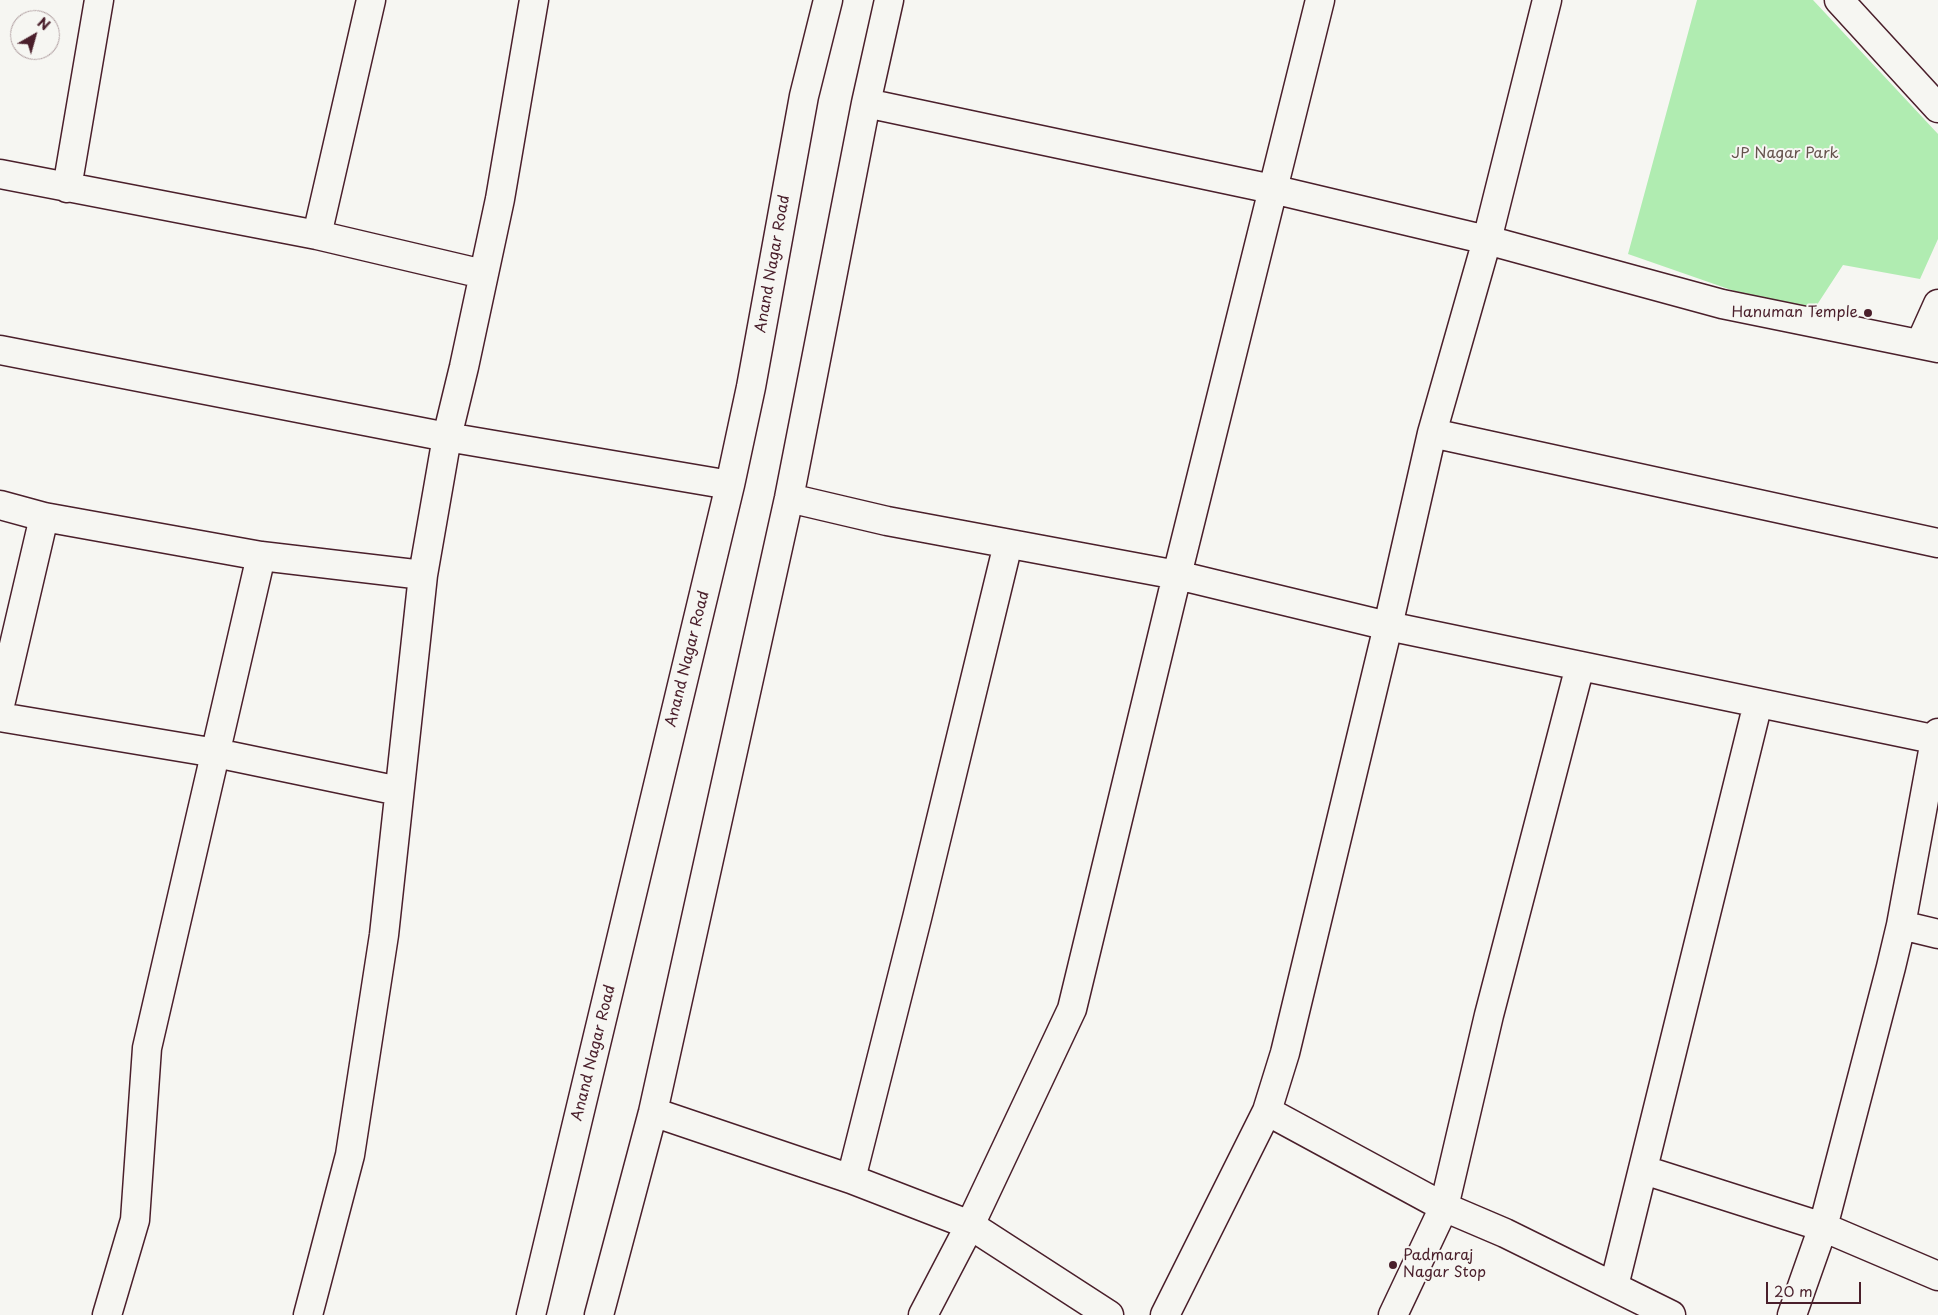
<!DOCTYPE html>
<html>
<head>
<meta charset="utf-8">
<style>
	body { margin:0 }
	#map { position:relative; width:1938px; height:1315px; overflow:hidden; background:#f6f6f2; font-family:"Playpen Sans",sans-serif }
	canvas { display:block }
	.north { position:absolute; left:10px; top:10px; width:50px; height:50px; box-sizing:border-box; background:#f6f6f2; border:1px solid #b1a0a2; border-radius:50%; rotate:38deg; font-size:14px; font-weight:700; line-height:20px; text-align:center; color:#4a1f2b }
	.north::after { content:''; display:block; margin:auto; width:18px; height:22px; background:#4a1f2b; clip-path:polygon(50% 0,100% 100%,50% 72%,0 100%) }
	.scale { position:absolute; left:1766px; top:1282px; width:95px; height:22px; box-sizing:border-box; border:2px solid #4a1f2b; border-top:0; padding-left:6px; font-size:15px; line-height:18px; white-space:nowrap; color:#4a1f2b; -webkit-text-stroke:4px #f6f6f2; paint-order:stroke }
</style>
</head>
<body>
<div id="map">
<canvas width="1938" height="1315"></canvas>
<div class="north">N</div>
<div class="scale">20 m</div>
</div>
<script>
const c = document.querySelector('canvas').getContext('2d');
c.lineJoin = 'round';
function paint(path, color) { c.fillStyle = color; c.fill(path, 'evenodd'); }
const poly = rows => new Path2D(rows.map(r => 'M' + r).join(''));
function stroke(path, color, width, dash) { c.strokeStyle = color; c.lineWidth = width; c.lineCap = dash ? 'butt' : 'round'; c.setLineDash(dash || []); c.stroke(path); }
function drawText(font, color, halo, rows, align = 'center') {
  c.font = font + ' "Playpen Sans",sans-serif'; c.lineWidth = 4; c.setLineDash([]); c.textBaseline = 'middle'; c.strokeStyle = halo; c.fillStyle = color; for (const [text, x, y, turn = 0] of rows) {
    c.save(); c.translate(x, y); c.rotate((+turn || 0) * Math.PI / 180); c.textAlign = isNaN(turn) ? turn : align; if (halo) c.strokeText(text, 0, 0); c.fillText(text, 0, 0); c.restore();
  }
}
paint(poly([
	[1697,0,1813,0,1938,134,1938,239,1920,279,1843,265,1809,317,1628,254]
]), '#b0ecb1');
const minor = poly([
	[1839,0,1938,108],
	[866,103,1272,189,1487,240,1722,304,1938,348],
	[0,174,317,235,483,274],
	[67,188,99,0],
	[317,235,371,0],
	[1920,344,1938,304],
	[0,350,447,437,730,485],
	[1432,433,1938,543],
	[789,498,887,521,1177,575,1388,626,1938,740],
	[0,505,44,517,261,556,423,575],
	[0,705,44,517],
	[0,717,216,753,399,791],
	[1901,925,1938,934],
	[1267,1111,1444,1207,1505,1233,1671,1315],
	[653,1112,851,1179,970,1225,1109,1315],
	[1644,1170,1823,1227,1938,1276],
	[851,1179,917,918,1008,544],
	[1614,1286,1758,703],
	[107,1315,135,1220,147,1048,261,556],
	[308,1315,350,1155,384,935,423,575,447,437,464,367,500,199,534,0],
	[531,1315,730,485,751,387,804,96,828,0],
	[599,1315,653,1112,789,498,866,103,889,0],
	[923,1315,970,1225,1072,1009,1177,575,1320,0],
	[1165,1315,1267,1111,1285,1053,1388,626,1432,433,1487,240,1547,0],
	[1393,1315,1444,1207,1489,1015,1580,666],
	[1792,1315,1823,1227,1891,967,1901,925,1935,740,1938,733]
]);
stroke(minor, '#4a1f2b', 31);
stroke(minor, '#f6f6f2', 28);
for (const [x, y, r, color] of [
	[1868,313,5,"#4a1f2b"],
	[1393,1265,5,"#4a1f2b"]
]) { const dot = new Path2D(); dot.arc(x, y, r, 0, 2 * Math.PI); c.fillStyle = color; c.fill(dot); stroke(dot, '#f6f6f2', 2); }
drawText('15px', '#64524c', '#f6f6f2', [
	["JP Nagar Park",1785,154]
]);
drawText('15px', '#4a1f2b', '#f6f6f2', [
	["Anand Nagar Road",773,264,-80],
	["Anand Nagar Road",688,659,-76],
	["Anand Nagar Road",594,1053,-76]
]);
drawText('15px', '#4a1f2b', '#f6f6f2', [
	["Hanuman Temple",1858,313],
	["Padmaraj",1403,1256,"left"],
	["Nagar Stop",1403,1273,"left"]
], 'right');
</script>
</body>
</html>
